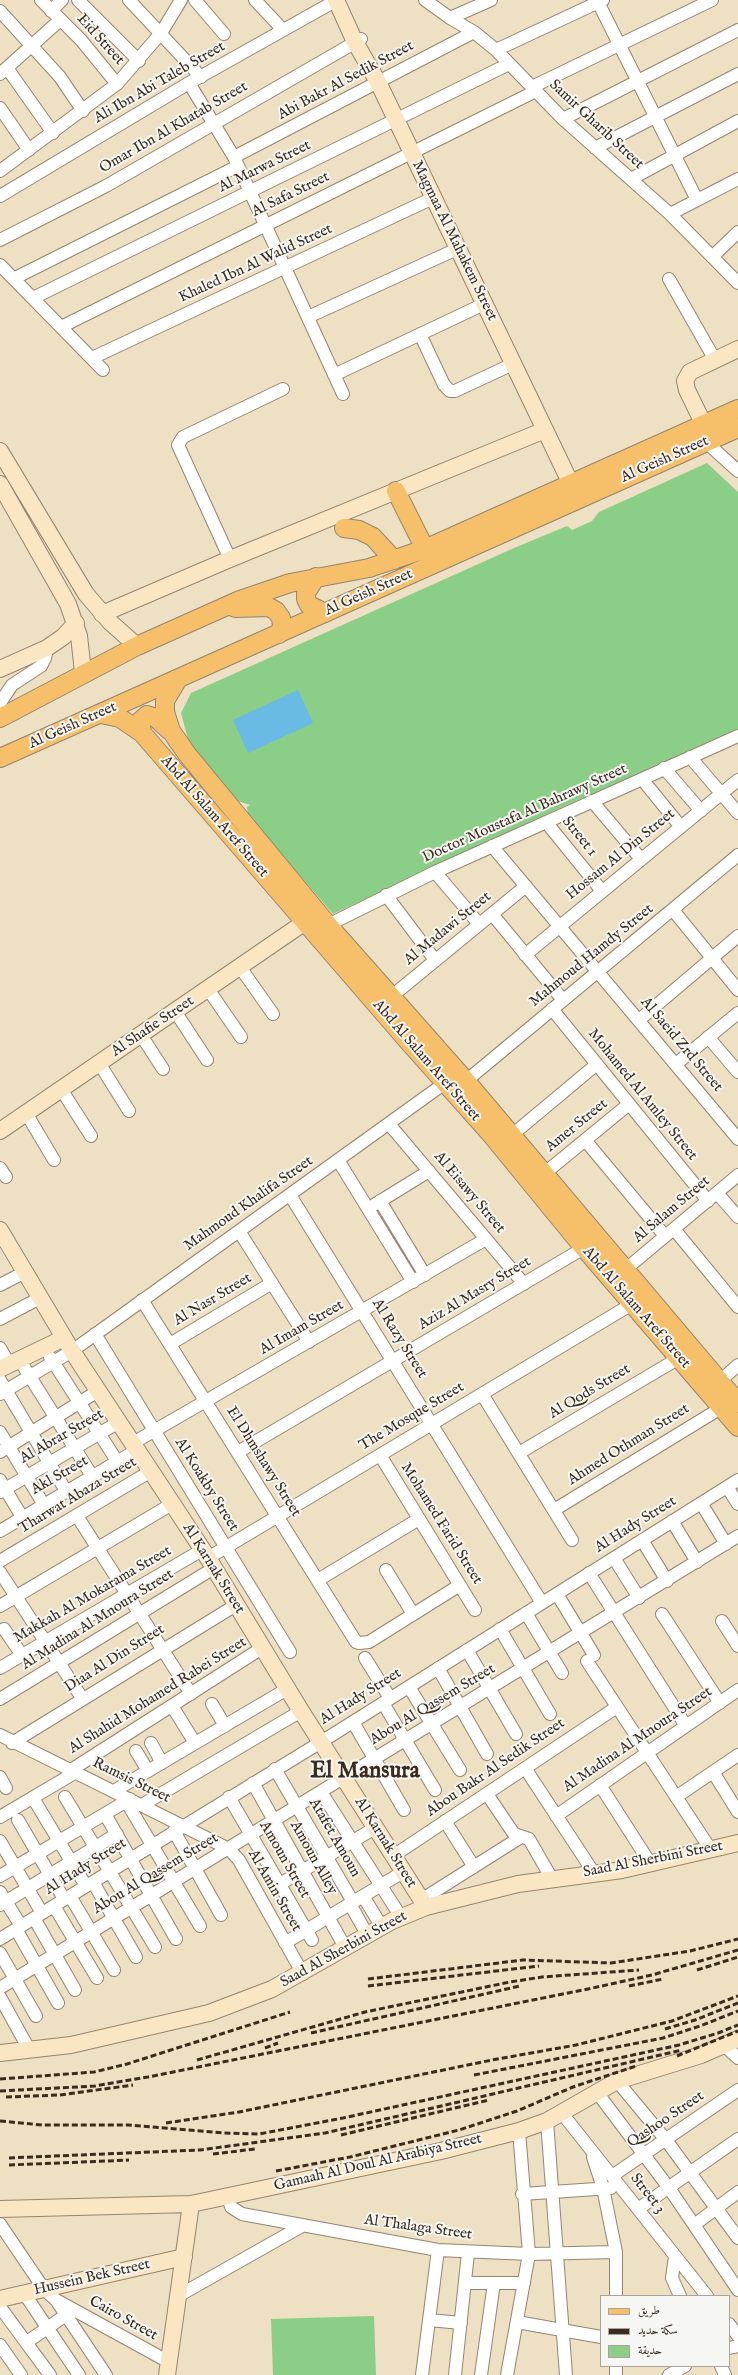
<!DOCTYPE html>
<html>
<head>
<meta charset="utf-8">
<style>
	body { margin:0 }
	#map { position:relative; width:738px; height:2375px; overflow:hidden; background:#eee0c2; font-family:"IM FELL English",Amiri,serif }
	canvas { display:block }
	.legend { position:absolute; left:600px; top:2295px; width:130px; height:72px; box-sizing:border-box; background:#f6f6f2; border:1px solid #aba49d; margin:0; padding:5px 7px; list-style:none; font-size:12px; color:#3b2a1e }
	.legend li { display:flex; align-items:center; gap:8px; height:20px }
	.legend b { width:20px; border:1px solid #aba49d }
</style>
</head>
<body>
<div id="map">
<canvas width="738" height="2375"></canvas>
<ul class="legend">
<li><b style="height:5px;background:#f6c06b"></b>طريق</li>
<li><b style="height:5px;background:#3b2a1e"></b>سكة حديد</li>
<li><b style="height:11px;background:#8ace87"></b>حديقة</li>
</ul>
</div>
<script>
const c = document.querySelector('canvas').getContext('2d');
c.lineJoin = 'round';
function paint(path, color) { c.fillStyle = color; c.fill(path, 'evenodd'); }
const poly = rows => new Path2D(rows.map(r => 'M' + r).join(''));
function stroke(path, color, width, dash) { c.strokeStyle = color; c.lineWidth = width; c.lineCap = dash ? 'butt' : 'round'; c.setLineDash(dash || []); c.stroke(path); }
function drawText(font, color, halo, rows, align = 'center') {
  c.font = font + ' "IM FELL English",serif'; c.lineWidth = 4; c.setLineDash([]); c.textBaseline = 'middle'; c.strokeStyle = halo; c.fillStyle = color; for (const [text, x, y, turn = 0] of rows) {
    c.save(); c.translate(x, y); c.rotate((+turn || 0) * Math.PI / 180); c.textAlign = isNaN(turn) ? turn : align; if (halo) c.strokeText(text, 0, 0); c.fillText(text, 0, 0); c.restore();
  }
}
paint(poly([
	[707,463,738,492,738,729,584,801,582,798,562,807,333,914,248,815,247,807,250,805,235,800,189,743,181,713,191,693,514,548,567,526,572,530,592,521,599,512],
	[374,2316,376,2375,273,2375,271,2319]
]), '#8ace87');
paint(poly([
	[298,690,313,723,248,753,233,720]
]), '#69bae4');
const street = poly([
	[41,0,81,40,117,84],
	[78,0,139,61],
	[129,0,201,77],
	[195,0,224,34],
	[255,0,283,30],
	[425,0,450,18,474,32,496,50,563,119,670,214,738,283],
	[598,2,697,200],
	[0,11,60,77,83,111],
	[51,11,62,0],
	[450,18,491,0],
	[496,50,603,0],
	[7,68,53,133],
	[0,74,60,20],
	[189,83,234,157,343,394],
	[532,87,712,0],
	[0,108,29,150],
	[563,119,738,30],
	[595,148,738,74],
	[234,157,474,32],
	[0,171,117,84,161,33,181,0],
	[631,179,738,121],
	[0,196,189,83,337,0],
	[670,214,738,179],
	[0,240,106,186,361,39],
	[712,257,738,232],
	[0,265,103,370],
	[15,278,238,166],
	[669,279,715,360],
	[33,298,509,64],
	[308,317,457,249],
	[61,327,536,91],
	[420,334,444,385,450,391,455,391,513,364],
	[92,358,433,198],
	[334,375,484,304],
	[706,442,738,471],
	[230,559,178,445,183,437,283,389],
	[0,703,12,685,41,666,45,658,47,648],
	[690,757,738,813],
	[664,768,701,811],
	[642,779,681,827],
	[592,801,641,859],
	[546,822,602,891],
	[492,846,738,1139],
	[435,872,479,924],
	[386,895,435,960],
	[673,910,738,990],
	[492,914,563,1000],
	[328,925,435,872,738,736],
	[525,955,738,780],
	[240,967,273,1014],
	[208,989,241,1037],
	[392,996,526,886],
	[552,1009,708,1201],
	[175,1011,207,1060],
	[639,1020,738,936],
	[141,1035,163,1069],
	[708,1037,738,1072],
	[99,1063,129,1111],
	[676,1064,738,1013],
	[466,1081,738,855],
	[61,1089,91,1136],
	[26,1113,54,1160],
	[389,1124,524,1284],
	[512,1135,597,1064],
	[585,1140,665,1236],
	[338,1160,413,1282],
	[0,1168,6,1177],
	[545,1173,629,1104],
	[717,1193,738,1217],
	[290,1195,542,1603],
	[380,1201,425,1275],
	[374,1205,429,1171],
	[674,1229,738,1307],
	[239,1231,309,1342],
	[626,1269,738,1175],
	[0,1285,25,1272],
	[142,1300,356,1642,359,1643,369,1642,460,1585],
	[0,1319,40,1298],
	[95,1334,290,1652],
	[170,1344,272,1283],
	[0,1348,9,1364],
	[50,1357,117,1461],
	[19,1359,92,1476],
	[0,1380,66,1491],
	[720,1381,738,1365],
	[0,1394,72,1351,445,1083],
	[482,1394,572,1540],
	[0,1432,44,1505],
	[133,1443,486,1239],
	[0,1452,98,1391],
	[238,1452,584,1248],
	[519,1453,679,1358],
	[380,1455,475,1610],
	[0,1480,22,1517],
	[727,1487,738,1504],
	[0,1492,119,1422],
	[701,1503,726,1544],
	[554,1510,721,1408],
	[77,1516,191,1694],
	[672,1521,697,1562],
	[0,1531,137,1450],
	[642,1540,667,1581],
	[208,1558,632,1304],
	[614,1558,639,1598],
	[0,1561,151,1471],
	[386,1570,413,1614],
	[0,1572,82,1698],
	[589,1573,686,1726],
	[318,1580,419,1519],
	[557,1594,594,1655],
	[0,1606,172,1504],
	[526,1613,562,1673],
	[662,1614,720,1703],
	[722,1621,738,1646],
	[4,1629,22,1655],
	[500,1629,550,1714],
	[467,1650,516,1734],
	[365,1658,390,1698],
	[587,1661,711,1850],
	[0,1668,202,1550],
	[438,1668,487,1754],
	[409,1687,460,1770],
	[0,1699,214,1568],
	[383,1703,435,1790],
	[212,1704,225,1726],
	[172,1706,195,1743],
	[353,1722,404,1810],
	[0,1735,229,1849,239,1860,303,1974],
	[12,1743,236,1605],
	[151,1743,162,1763],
	[136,1751,148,1771],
	[525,1768,594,1873],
	[275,1769,353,1902],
	[71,1770,262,1648],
	[713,1772,738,1812],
	[0,1777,6,1788],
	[253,1783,346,1949],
	[600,1785,650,1863],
	[114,1791,287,1689],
	[321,1792,401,1917],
	[487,1794,514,1834,529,1839,552,1879],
	[65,1797,155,1947],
	[229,1797,312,1940],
	[676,1797,738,1755],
	[33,1798,86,1886],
	[126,1801,200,1926],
	[142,1805,301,1711],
	[105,1814,176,1939],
	[556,1816,738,1690],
	[0,1817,76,1772],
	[18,1820,64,1899],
	[445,1821,474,1867],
	[174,1831,221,1915],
	[0,1841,42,1913],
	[393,1856,617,1707],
	[0,1876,130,1799],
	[93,1882,136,1957],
	[280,1884,375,1828],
	[0,1892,21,1926],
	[70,1896,114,1970],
	[363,1896,382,1927],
	[421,1900,521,1837],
	[350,1904,368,1936],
	[0,1905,117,1834],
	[54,1906,97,1978],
	[34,1918,75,1990],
	[16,1929,58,2003],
	[0,1939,321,1742,738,1480],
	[285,1943,403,1872],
	[0,1953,36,2016],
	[0,1988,738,1536],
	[0,1997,30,2051],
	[725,2046,738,2058],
	[617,2081,666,2140,738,2238],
	[596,2091,669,2188,738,2290],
	[561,2112,707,2296],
	[547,2121,566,2375],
	[593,2157,603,2188,616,2252,616,2296],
	[612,2176,738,2090],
	[522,2194,611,2188],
	[228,2196,231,2207,242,2214,438,2250,529,2254,616,2252],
	[638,2209,738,2139],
	[0,2224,44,2289,56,2300,169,2362],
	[694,2225,738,2192],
	[675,2256,672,2278,680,2296],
	[465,2283,524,2283],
	[24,2293,79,2375],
	[178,2296,302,2226],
	[58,2303,106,2375],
	[0,2307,50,2375],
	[429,2320,461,2323],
	[517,2322,601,2337],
	[729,2324,738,2336],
	[27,2342,66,2315],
	[0,2345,21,2375],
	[729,2348,738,2346],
	[721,2366,725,2375],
	[422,2375,438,2250],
	[455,2375,468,2253],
	[481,2375,494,2283],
	[507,2375,529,2254,519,2131],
	[616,2375,616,2366],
	[669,2375,685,2366]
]);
const secondary = poly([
	[336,0,355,42,378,82,571,484],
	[704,425,687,390,685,381,690,372,738,349],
	[0,451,86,594,110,622,137,646],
	[0,484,68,604,79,636,83,672],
	[102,614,230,559,545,430],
	[0,669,47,648,63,637,76,623],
	[0,1131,305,922],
	[0,1230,72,1351,208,1558,301,1711,426,1907],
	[0,1369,64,1338],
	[0,2053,71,2045,209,2013,272,1989,392,1921,426,1907,518,1884,622,1870,738,1843],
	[0,2209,191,2204,441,2151,519,2131,547,2121,617,2081,701,2055,738,2039],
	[0,2299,184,2257],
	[167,2375,191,2204]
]);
const primary = poly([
	[396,491,425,549],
	[344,528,359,530,373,537,394,560],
	[316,577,306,593,306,599,309,605,325,613],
	[235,608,269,607,276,611,281,618,282,626,279,634],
	[178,679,165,701,165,712,171,731,187,754,328,925,466,1081,738,1403],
	[101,714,120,718,142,733,407,1040,489,1132,584,1248,738,1427],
	[0,718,137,646,240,600,290,583,369,568,425,549,738,409],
	[142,733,140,721,147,715,156,718,170,731],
	[0,758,738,428]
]);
stroke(street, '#948570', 14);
stroke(secondary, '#948570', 18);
stroke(primary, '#948570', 20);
stroke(street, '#fff', 12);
stroke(secondary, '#fbe6c4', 16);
stroke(primary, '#f6c06b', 18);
stroke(poly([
	[697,1970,738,1957],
	[368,1979,523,1960,611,1963,690,1951,738,1939],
	[368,1986,539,1966],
	[629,1986,663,1979],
	[665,2029,695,2020,738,2003],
	[311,2033,520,1986],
	[265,2048,278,2043],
	[677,2056,738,2031],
	[197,2060,365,2012,510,1982,542,1977,639,1970],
	[474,2075,663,2038,700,2026,738,2011],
	[0,2079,94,2072,127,2064,290,2012],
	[0,2091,95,2086,148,2077,588,1989,652,1975,738,1950],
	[6,2097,60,2095,133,2085],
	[0,2121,42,2125,128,2125,224,2133,259,2134,343,2118,679,2045,718,2033,738,2025],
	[166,2123,239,2112,492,2060,576,2045,672,2021,738,1996],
	[341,2135,489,2100],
	[213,2154,255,2149],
	[9,2158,200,2150,325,2133,682,2050],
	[9,2165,129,2160],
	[276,2171,350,2157,459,2130,517,2111,573,2087,636,2066]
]), '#3b2a1e', 3, [6, 3]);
drawText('15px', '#3b2a1e', '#f6f6f2', [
	["Eid Street",100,40,48],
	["Abi Bakr Al Sedik Street",346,81,-28],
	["Ali Ibn Abi Taleb Street",160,83,-30],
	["Samir Gharib Street",596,125,43],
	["Omar Ibn Al Khatab Street",174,128,-30],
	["Al Marwa Street",265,167,-26],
	["Al Safa Street",291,195,-26],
	["Magmaa Al Mahakem Street",454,241,64],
	["Khaled Ibn Al Walid Street",256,264,-25],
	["Al Geish Street",665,460,-24],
	["Al Geish Street",369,593,-24],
	["Al Geish Street",73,726,-24],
	["Doctor Moustafa Al Bahrawy Street",525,814,-24],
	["Abd Al Salam Aref Street",214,817,49],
	["Street 1",579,837,51],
	["Hossam Al Din Street",621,855,-39],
	["Al Madawi Street",448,929,-39],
	["Mahmoud Hamdy Street",592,956,-39],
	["Al Shafie Street",153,1027,-34],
	["Al Saeid Zrd Street",681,1045,50],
	["Abd Al Salam Aref Street",426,1061,49],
	["Mohamed Al Amley Street",642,1095,51],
	["Amer Street",577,1126,-39],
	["Al Eisawy Street",469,1193,50],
	["Mahmoud Khalifa Street",249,1204,-35],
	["Al Salam Street",672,1210,-40],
	["Aziz Al Masry Street",475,1294,-31],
	["Al Nasr Street",213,1300,-31],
	["Abd Al Salam Aref Street",636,1308,49],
	["Al Imam Street",302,1328,-30],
	["Al Razy Street",399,1339,58],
	["Al Qods Street",590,1392,-31],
	["The Mosque Street",412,1417,-31],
	["Al Abrar Street",62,1437,-30],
	["Ahmed Othman Street",629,1445,-32],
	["El Dhmshawy Street",263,1462,58],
	["Akl Street",60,1476,-30],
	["Al Koakby Street",206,1485,58],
	["Tharwat Abaza Street",78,1496,-31],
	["Mohamed Farid Street",441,1524,58],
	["Al Hady Street",636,1525,-32],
	["Al Karnak Street",213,1569,58],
	["Makkah Al Mokarama Street",93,1595,-30],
	["Al Madina Al Mnoura Street",98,1620,-32],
	["Diaa Al Din Street",115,1659,-32],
	["Al Shahid Mohamed Rabei Street",158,1696,-32],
	["Al Hady Street",361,1697,-32],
	["Abou Al Qassem Street",433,1705,-31],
	["Al Madina Al Mnoura Street",638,1740,-34],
	["Abou Bakr Al Sedik Street",496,1768,-34],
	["Ramsis Street",131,1781,26],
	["Atafet Amoun",334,1838,60],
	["Al Karnak Street",385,1843,58],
	["Amoun Alley",313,1858,61],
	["Amoun Street",284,1860,60],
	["Saad Al Sherbini Street",653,1860,-11],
	["Al Hady Street",86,1867,-32],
	["Abou Al Qassem Street",156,1874,-31],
	["Al Amin Street",274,1891,60],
	["Saad Al Sherbini Street",344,1950,-29],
	["Qashoo Street",666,2120,-34],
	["Gamaah Al Doul Al Arabiya Street",378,2163,-13],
	["Street 3",647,2194,52],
	["Al Thalaga Street",418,2228,8],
	["Hussein Bek Street",92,2278,-13],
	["Cairo Street",123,2319,29]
]);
drawText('bold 23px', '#3b2a1e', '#f6f6f2', [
	["El Mansura",365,1772]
]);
</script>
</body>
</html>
